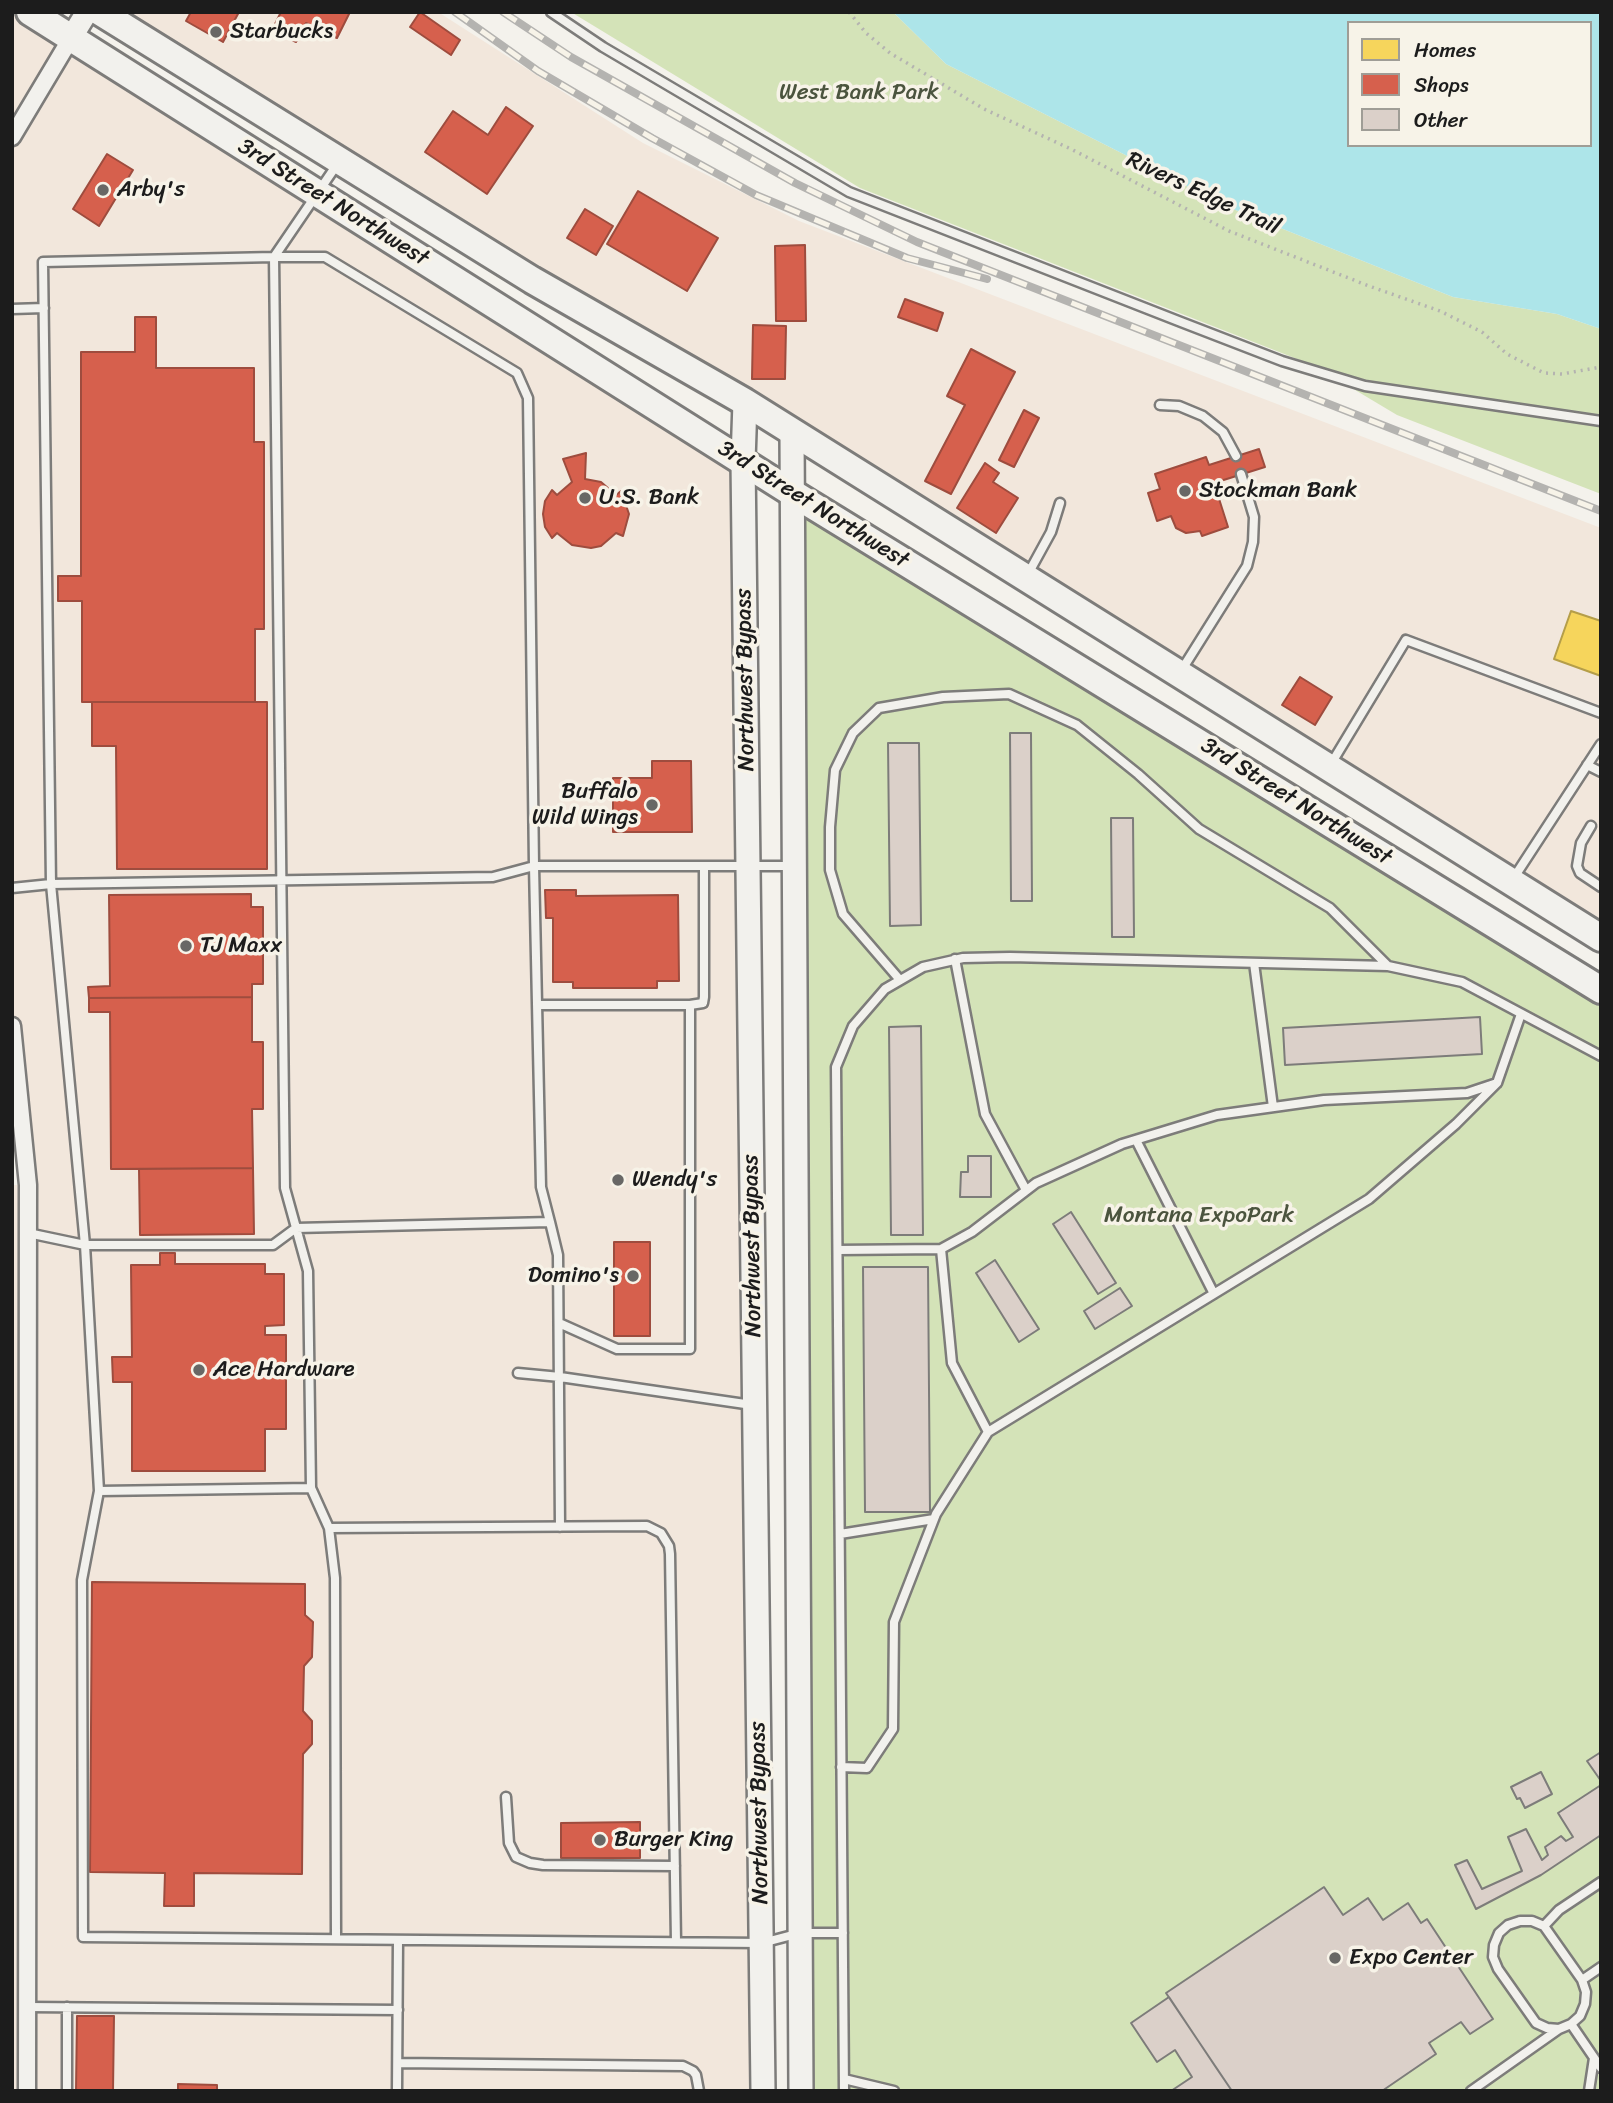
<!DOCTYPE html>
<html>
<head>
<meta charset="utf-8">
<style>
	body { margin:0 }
	#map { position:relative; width:1613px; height:2103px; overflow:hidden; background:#f4f2ec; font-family:Sriracha,sans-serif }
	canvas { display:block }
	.frame { position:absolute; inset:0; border:14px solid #1c1c1c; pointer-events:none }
	.legend { position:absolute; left:1347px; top:21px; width:245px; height:126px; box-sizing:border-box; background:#f7f3e8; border:2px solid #9f9d96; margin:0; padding:9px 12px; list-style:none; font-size:21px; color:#1c1c1c }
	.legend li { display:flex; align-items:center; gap:14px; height:35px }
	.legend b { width:35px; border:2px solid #9f9d96 }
</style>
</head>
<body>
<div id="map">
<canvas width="1613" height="2103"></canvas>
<div class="frame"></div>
<ul class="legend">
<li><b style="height:19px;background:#f6d55c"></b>Homes</li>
<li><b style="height:19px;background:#d6604d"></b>Shops</li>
<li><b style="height:19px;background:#dbd0c9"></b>Other</li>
</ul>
</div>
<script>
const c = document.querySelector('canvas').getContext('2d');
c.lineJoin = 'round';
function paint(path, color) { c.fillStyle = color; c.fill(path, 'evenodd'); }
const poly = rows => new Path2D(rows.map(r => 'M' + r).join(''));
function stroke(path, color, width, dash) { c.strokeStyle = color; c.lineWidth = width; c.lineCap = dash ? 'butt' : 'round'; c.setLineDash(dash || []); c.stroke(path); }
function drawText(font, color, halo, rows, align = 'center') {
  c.font = font + ' Sriracha,sans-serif'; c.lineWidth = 7; c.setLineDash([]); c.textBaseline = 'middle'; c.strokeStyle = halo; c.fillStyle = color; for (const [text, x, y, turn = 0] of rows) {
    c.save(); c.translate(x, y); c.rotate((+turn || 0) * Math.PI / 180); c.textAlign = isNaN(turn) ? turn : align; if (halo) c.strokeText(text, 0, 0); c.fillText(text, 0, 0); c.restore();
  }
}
paint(poly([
	[12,12,30,12,743,461,764,2091,12,2091,12,1185,27,1185,12,1026],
	[100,12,438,12,643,143,799,221,1601,528,1601,939]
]), '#f2e7dc');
paint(poly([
	[571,12,893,12,946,64,1228,207,1453,297,1557,314,1601,329,1601,494,1397,415,1315,366,860,188],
	[794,494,1601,991,1601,2091,801,2091]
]), '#d4e3b8');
paint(poly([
	[893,12,1601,12,1601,329,1557,314,1453,297,1228,207,946,64],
	[1349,23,1590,23,1590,145,1349,145]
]), '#ade5e9');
const homes = poly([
	[1571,611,1601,621,1601,676,1554,659,1571,611]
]);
paint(homes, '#f6d55c');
stroke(homes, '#b59e49', 2);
const shops = poly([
	[191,12,239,12,223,42,186,21,191,12],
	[281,12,350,12,337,38,306,23,296,42,272,30,281,12],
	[420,12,460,40,451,55,410,27,420,12],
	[506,107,533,126,487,194,425,152,453,111,488,135,506,107],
	[107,154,133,170,99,226,73,209,107,154],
	[638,191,718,238,687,291,607,244,638,191],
	[585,209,613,226,596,255,567,238,585,209],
	[805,245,806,321,776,321,775,246,805,245],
	[905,299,943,313,937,331,898,317,905,299],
	[135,317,156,317,156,368,254,368,254,442,264,442,264,629,255,629,255,702,82,702,82,601,58,601,58,576,81,576,81,352,135,352,135,317],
	[753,325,786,326,785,379,752,379,753,325],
	[971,349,1015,372,951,494,925,481,965,405,947,396,971,349],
	[1024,410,1039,418,1014,467,999,460,1024,410],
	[1259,449,1265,467,1214,483,1228,527,1202,536,1200,531,1186,533,1176,528,1171,516,1157,521,1148,493,1160,489,1155,474,1206,457,1209,465,1259,449],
	[586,453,585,479,601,482,616,495,621,491,629,514,623,536,616,533,601,546,591,548,572,545,557,533,552,538,545,527,543,514,545,501,552,490,557,495,572,482,563,459,586,453],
	[985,463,999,473,993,482,1018,498,996,533,957,508,985,463],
	[1300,677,1332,697,1315,725,1282,705,1300,677],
	[92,702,267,702,267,869,117,869,116,746,92,746,92,702],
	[652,761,691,761,692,832,613,832,613,778,652,778,652,761],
	[545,890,576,890,576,896,678,895,679,981,657,981,657,988,573,988,573,982,553,982,553,918,546,918,545,890],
	[251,894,251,907,263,907,263,984,252,984,252,997,89,998,88,987,110,986,109,895,251,894],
	[252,997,252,1042,263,1042,263,1109,252,1109,253,1168,111,1169,110,1012,89,1012,89,998,252,997],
	[253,1168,254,1234,140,1235,139,1169,253,1168],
	[614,1242,650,1242,650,1336,614,1336,614,1242],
	[160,1253,175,1253,175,1264,265,1264,265,1274,284,1274,284,1325,265,1326,265,1335,286,1335,286,1429,265,1429,265,1471,132,1471,132,1382,113,1382,112,1357,132,1357,131,1265,160,1265,160,1253],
	[92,1582,305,1584,305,1615,313,1622,312,1657,304,1666,303,1711,312,1721,312,1744,303,1754,302,1874,194,1873,194,1906,164,1906,165,1873,90,1872,92,1582],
	[640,1822,640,1858,561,1858,561,1823,640,1822],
	[77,2016,114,2016,113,2091,76,2091,77,2016],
	[178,2084,217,2085,217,2091,178,2091,178,2084]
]);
paint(shops, '#d6604d');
stroke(shops, '#9e4c3e', 2);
const building = poly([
	[1010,733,1031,733,1032,901,1011,901,1010,733],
	[888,743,919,743,921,925,890,926,888,743],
	[1111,818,1133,818,1134,937,1112,937,1111,818],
	[1480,1017,1482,1054,1285,1065,1283,1028,1480,1017],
	[921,1026,923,1235,891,1235,889,1027,921,1026],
	[968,1156,991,1156,991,1197,960,1197,961,1172,968,1172,968,1156],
	[1071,1212,1116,1283,1098,1294,1053,1224,1071,1212],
	[995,1260,1039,1329,1019,1342,976,1273,995,1260],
	[863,1267,928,1267,930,1512,865,1512,863,1267],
	[1120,1288,1132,1306,1095,1329,1084,1311,1120,1288],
	[1601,1752,1601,1781,1587,1761,1601,1752],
	[1541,1772,1552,1794,1525,1808,1520,1798,1517,1799,1511,1787,1541,1772],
	[1601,1785,1601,1835,1541,1875,1476,1909,1455,1865,1467,1860,1482,1889,1522,1871,1508,1837,1526,1829,1542,1860,1548,1855,1545,1847,1561,1836,1566,1841,1573,1837,1558,1813,1601,1785],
	[1324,1887,1343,1915,1368,1898,1383,1920,1408,1903,1421,1923,1427,1919,1493,2019,1470,2034,1461,2022,1429,2043,1436,2054,1382,2091,1232,2091,1166,1993,1324,1887],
	[1169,1997,1215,2066,1232,2091,1171,2091,1192,2077,1175,2050,1157,2062,1131,2023,1169,1997]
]);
paint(building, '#dbd0c9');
stroke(building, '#7d7c7a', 2);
const service = poly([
	[551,12,603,47,849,192,1181,322,1282,361,1365,386,1601,421],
	[12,309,44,308],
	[1160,405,1179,406,1203,416,1223,432,1236,456],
	[1028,574,1051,532,1060,503],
	[1181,671,1247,566,1253,542,1254,517,1241,474],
	[1331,764,1406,640,1601,713],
	[1587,765,1601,772],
	[1591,826,1581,843,1577,866,1580,873,1601,887],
	[1513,879,1601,744],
	[12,888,51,884,493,877,534,866,791,866],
	[955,959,985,1114,1026,1190],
	[1254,963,1273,1107],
	[900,980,843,914,830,870,830,827,835,770,853,733,879,708,943,697,1009,694,1077,725,1138,774,1199,829,1330,908,1388,966],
	[537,1005,690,1005,690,1349,617,1349,559,1323],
	[690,1005,703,1003,704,997,704,866],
	[1136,1140,1214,1294],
	[28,1233,85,1245,273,1245,296,1228,550,1222,558,1255,560,1527],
	[941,1249,952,1363,988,1432],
	[838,1250,941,1249,972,1232,1036,1183,1122,1144,1217,1115,1324,1100,1467,1093,1497,1083,1521,1014],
	[518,1373,560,1377,752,1405],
	[311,1488,99,1491,82,1580,83,1937,762,1943,800,1933,843,1933],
	[99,1491,85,1245,51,884,43,262,274,257,325,257,517,373,528,398,534,866,540,1141,541,1187,550,1222],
	[329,1528,647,1526,661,1533,669,1546,670,1554,676,1942],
	[840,1534,934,1519],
	[841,1767,867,1768,893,1729,894,1622,936,1514,988,1432,1369,1199,1456,1124,1497,1083],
	[506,1797,509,1843,516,1857,530,1863,543,1865,675,1866],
	[1520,1921,1532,1921,1544,1926,1582,1980,1586,1992,1585,2004,1580,2016,1571,2024,1559,2029,1547,2028,1536,2023,1498,1969,1493,1957,1494,1945,1499,1933,1508,1925,1520,1921],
	[1544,1926,1559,1910,1601,1882],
	[336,1939,335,1578,329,1528,311,1488,308,1271,285,1188,274,257,338,163],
	[1582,1980,1601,1967],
	[27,2007,398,2010],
	[1571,2024,1601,2068],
	[398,2063,683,2066,693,2071,696,2075,699,2091],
	[844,2079,894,2091],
	[67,2091,67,2007],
	[397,2091,398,1940],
	[844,2091,836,1067,853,1026,885,989,923,967,963,958,1010,957,1388,966,1462,982,1601,1056],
	[1471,2091,1559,2029],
	[1589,2091,1594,2058]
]);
const minor = poly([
	[12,137,71,38],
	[12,1026,28,1185,27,2091]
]);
const tertiary = poly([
	[71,38,87,12]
]);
const secondary = poly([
	[745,402,743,461,763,2091],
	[792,432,801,2091]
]);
const trunk = poly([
	[30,12,794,494,1601,990],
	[100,12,532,280,745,402,1601,938]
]);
stroke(service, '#7d7c7a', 13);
stroke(minor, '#7d7c7a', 21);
stroke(tertiary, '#7d7c7a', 26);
stroke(secondary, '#7d7c7a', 28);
stroke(trunk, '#7d7c7a', 32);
stroke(poly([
	[849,12,866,33,890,53,984,109,1071,149,1229,231,1369,286,1440,311,1482,332,1507,354,1544,373,1562,374,1601,367]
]), '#b4b3b0', 3.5, [2, 5]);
stroke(service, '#f2f1ed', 8);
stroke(minor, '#f2f1ed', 16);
stroke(tertiary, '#f2f1ed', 21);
stroke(secondary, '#f2f1ed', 23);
stroke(trunk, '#f2f1ed', 26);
const rail = poly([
	[455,12,538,71,652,138,756,195,907,258,987,279],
	[503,12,571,57,795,183,917,242,1601,511]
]);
stroke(rail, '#b4b3b0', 8);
stroke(rail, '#f7f3e8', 5, [16]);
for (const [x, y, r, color] of [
	[216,32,7,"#686765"],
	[103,190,7,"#686765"],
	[1185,491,7,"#686765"],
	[585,498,7,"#686765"],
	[652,805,7,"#686765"],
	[186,946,7,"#686765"],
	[618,1180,7,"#686765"],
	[633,1276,7,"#686765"],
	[199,1370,7,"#686765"],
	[600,1840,7,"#686765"],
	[1335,1958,7,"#686765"]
]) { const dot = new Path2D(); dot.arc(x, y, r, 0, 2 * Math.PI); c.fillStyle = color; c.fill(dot); stroke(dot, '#f7f3e8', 2.5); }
drawText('23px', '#1c1c1c', '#f7f3e8', [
	["Starbucks",230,32],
	["Arby's",117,190],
	["Stockman Bank",1199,491],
	["U.S. Bank",599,498],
	["Buffalo",638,792,"right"],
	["Wild Wings",638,818,"right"],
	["TJ Maxx",200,946],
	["Wendy's",632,1180],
	["Domino's",619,1276,"right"],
	["Ace Hardware",213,1370],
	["Burger King",614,1840],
	["Expo Center",1349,1958]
], 'left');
drawText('23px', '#4b543e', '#f7f3e8', [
	["West Bank Park",859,93],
	["Montana ExpoPark",1199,1216]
]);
drawText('23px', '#1c1c1c', '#f7f3e8', [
	["Rivers Edge Trail",1203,194,25],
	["3rd Street Northwest",333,203,32],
	["3rd Street Northwest",813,505,32],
	["Northwest Bypass",746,680,-91],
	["3rd Street Northwest",1296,802,32],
	["Northwest Bypass",753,1246,-91],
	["Northwest Bypass",760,1813,-91]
]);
</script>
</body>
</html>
